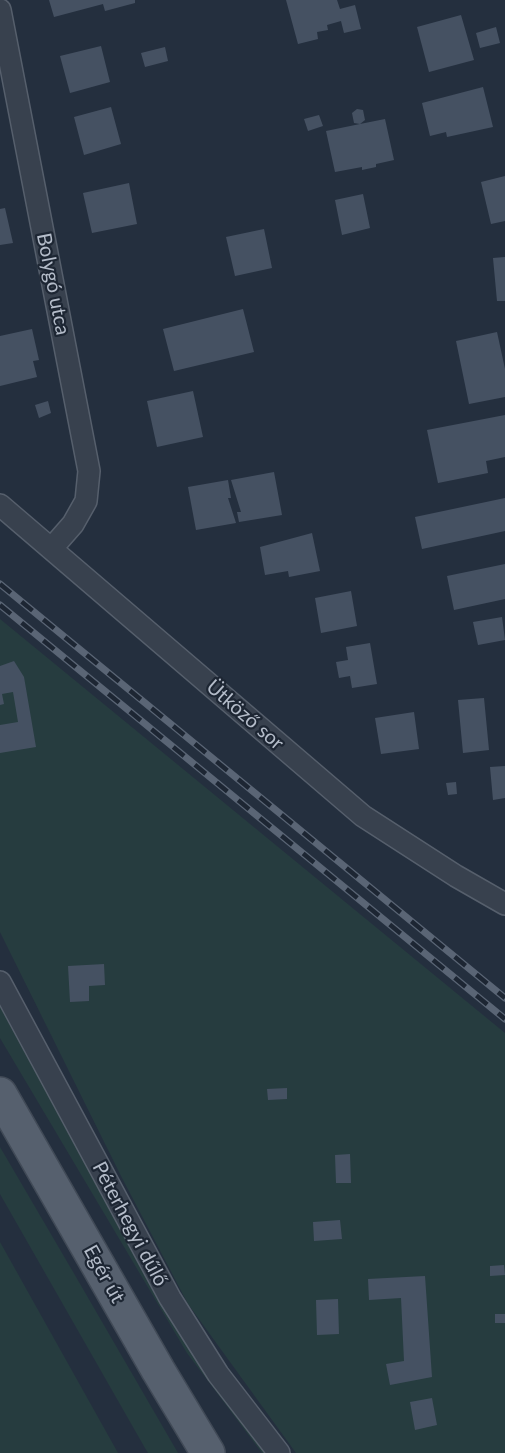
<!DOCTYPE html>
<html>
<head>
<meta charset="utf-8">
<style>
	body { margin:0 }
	canvas { display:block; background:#242f3e }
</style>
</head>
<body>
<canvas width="505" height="1453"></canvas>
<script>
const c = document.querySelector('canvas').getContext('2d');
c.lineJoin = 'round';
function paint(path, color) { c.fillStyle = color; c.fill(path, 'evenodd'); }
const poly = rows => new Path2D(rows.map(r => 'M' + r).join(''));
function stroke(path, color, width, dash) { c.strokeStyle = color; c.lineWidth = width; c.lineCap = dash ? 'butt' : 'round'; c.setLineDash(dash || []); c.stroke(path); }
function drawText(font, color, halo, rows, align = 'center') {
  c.font = font + ' Lato,sans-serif'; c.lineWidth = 4.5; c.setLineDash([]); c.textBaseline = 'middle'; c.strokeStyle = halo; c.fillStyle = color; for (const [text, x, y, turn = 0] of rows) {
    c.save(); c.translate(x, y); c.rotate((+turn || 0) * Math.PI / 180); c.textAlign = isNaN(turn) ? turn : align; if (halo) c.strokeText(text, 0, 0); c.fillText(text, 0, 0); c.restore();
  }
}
paint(poly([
	[0,619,505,1033,505,1453,296,1453,188,1304,121,1176,0,932],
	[0,999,271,1453,262,1453,187,1353,0,1038],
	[0,1147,76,1277,178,1453,148,1453,145,1448,0,1194],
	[0,1242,118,1453,0,1453]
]), '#263c3f');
paint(poly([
	[49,0,135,0,135,3,105,11,103,4,54,17],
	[286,0,337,0,340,9,355,5,361,29,344,33,341,21,327,25,328,30,317,32,318,39,298,44],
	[461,15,474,60,429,72,417,27],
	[496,27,500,43,480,48,476,33],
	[101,46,110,82,70,93,60,56],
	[165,47,168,61,145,67,141,53],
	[483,87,493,127,447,137,446,132,430,136,422,103],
	[111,107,121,144,84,155,74,117],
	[357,109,363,110,365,120,360,124,385,119,394,160,376,164,376,167,362,170,362,167,335,172,326,131,360,124,354,123,352,113],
	[319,115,323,126,308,131,304,119],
	[505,176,505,221,491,224,481,182],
	[129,183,137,224,92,233,83,193],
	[363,194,370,228,342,235,335,200],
	[5,208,13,243,0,245,0,209],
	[264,229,272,268,235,276,226,237],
	[505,257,505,301,497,301,493,258],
	[243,309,254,352,174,371,163,329],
	[32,329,39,360,33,361,37,377,0,386,0,336],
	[497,332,505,369,505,397,469,404,456,341],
	[193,391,203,437,157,447,147,401],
	[48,401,51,413,39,418,35,405],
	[505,415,505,457,486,461,488,473,438,483,427,430],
	[274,472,282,515,239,522,237,512,241,512,231,480],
	[228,480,231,498,228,498,236,523,196,530,188,487],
	[505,498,505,531,422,549,415,517],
	[312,533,320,571,289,577,288,571,265,575,260,547],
	[505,564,505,599,454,610,447,576],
	[351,591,357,626,321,633,315,598],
	[502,617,505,640,478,645,473,622],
	[370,643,377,684,352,688,350,676,339,678,336,662,348,660,346,647],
	[14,661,24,677,36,747,0,753,0,725,18,722,13,692,2,694,4,704,0,705,0,666],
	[484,698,489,750,463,753,458,700],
	[414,712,419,749,381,754,375,718],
	[505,766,505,798,493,800,490,767],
	[456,782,457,794,448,795,446,783],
	[104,964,105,985,89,986,89,1001,70,1002,68,966],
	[287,1088,287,1099,268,1100,267,1089],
	[350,1154,351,1183,336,1183,335,1155],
	[340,1220,342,1239,314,1241,313,1222],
	[504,1265,505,1275,490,1276,490,1266],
	[425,1276,432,1377,390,1385,386,1364,404,1361,401,1298,369,1300,368,1279],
	[338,1299,339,1334,317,1335,316,1300],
	[495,1314,505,1314,505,1323,495,1323],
	[432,1398,437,1425,415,1430,410,1402]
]), '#455162');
const minor = poly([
	[0,10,89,471,86,501,73,524,52,548],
	[0,505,363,816,456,876,505,904],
	[0,982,170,1298,218,1374,279,1453]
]);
const primary = poly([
	[0,1094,158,1370,208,1453]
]);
stroke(minor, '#565f6c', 24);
stroke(primary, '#414a57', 36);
stroke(minor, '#38414e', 21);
stroke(primary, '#56606e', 33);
const rail = poly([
	[0,584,505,998],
	[0,605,505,1019]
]);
stroke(rail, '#5a6575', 7);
stroke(rail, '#1d2633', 4.5, [14]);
drawText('20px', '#b4bcc9', '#1d2633', [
	["Bolygó utca",53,284,79],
	["Ütköző sor",245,715,41],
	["Péterhegyi dűlő",130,1224,62],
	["Egér út",104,1274,61]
]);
</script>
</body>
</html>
